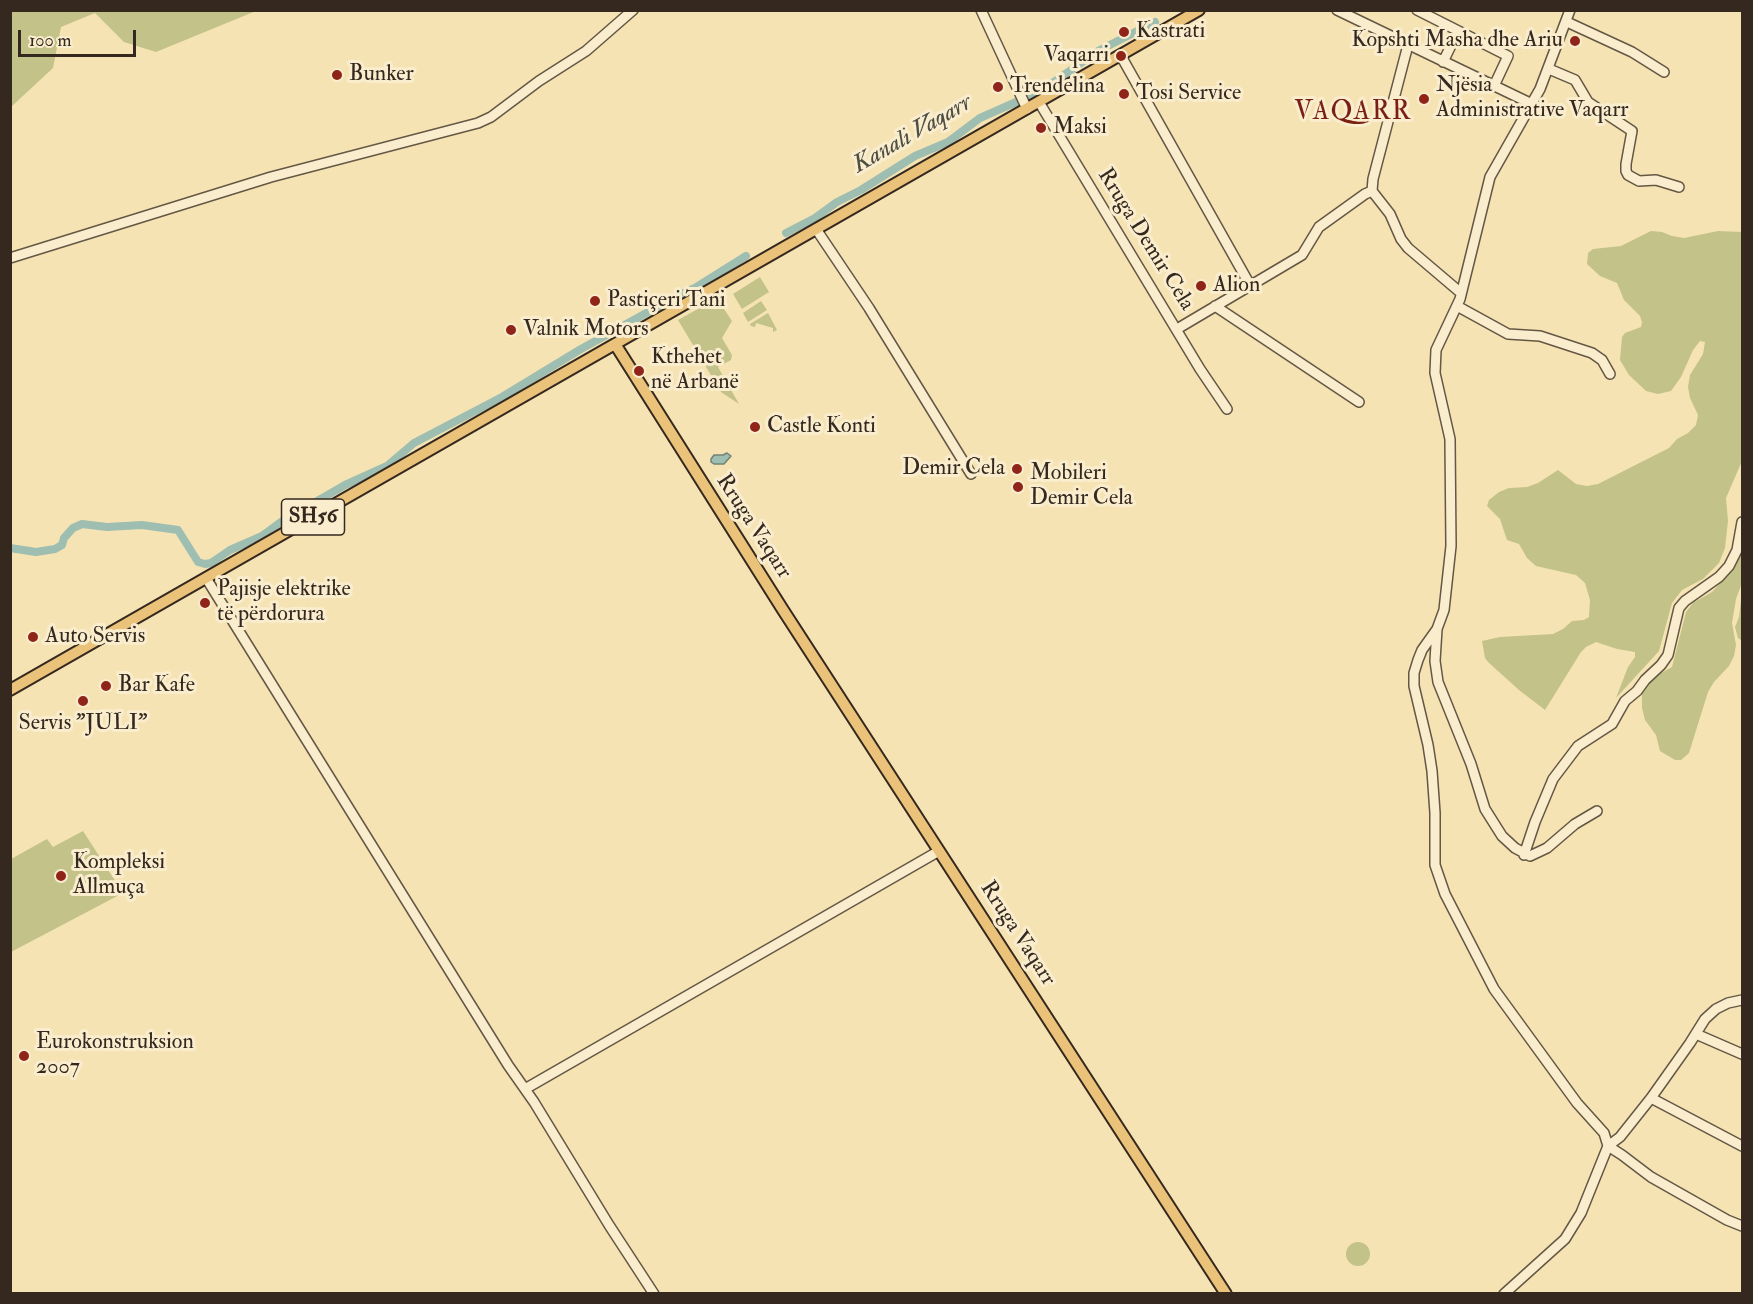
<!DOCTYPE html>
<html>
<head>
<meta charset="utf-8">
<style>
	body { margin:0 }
	#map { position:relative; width:1753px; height:1304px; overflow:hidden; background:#f6e3b4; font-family:"IM FELL Double Pica",serif }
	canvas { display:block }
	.frame { position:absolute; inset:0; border:12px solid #34281f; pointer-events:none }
	.scale { position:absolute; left:18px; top:30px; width:118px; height:27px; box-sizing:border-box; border:3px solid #34281f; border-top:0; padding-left:8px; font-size:18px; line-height:21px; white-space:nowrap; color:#34281f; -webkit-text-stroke:4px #f9edce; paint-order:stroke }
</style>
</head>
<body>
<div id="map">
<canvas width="1753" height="1304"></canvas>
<div class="frame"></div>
<div class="scale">100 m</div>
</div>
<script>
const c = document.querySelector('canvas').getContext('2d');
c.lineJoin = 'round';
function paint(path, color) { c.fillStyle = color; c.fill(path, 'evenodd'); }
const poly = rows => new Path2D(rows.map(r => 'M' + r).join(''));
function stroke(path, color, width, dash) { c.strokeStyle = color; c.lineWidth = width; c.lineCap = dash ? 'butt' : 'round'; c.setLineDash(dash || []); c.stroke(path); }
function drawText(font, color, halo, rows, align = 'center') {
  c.font = font + ' "IM FELL Double Pica",serif'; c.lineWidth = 6; c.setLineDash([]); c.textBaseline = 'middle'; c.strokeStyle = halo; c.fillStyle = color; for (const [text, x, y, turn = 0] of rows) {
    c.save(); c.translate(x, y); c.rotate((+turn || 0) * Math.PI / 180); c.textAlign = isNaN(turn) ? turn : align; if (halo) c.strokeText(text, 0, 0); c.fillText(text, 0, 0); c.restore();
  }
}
paint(poly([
	[11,10,256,10,256,11,156,52,124,42,95,13,61,27,53,68,11,107],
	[1651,231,1662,232,1672,236,1684,238,1718,231,1742,232,1742,461,1726,498,1728,521,1725,548,1719,563,1703,579,1682,590,1672,603,1659,651,1616,698,1628,667,1635,657,1635,652,1617,649,1596,642,1586,647,1581,652,1545,710,1519,690,1488,662,1485,658,1482,641,1500,637,1553,634,1563,629,1572,621,1584,620,1589,617,1590,600,1585,583,1576,575,1536,566,1527,558,1519,544,1507,540,1500,519,1487,506,1489,500,1499,492,1509,488,1527,487,1538,483,1558,470,1576,484,1587,486,1598,484,1669,448,1677,439,1688,433,1696,425,1698,415,1690,398,1688,387,1690,375,1703,354,1705,342,1700,341,1693,350,1681,377,1671,391,1658,394,1646,391,1629,375,1620,360,1622,337,1625,333,1641,327,1642,322,1640,316,1624,300,1617,283,1600,276,1587,264,1588,253,1593,249,1621,246],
	[760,277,769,292,742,309,733,294],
	[714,300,720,303,732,321,722,338,732,355,731,360,718,367,739,404,721,392,678,320],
	[761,301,767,310,748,322,743,313],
	[768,313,777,330,773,332,773,328,756,323,755,327,751,326,750,324],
	[1742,533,1742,583,1736,599,1732,623,1736,645,1734,656,1729,666,1714,682,1708,692,1689,753,1681,760,1675,760,1660,751,1656,735,1645,720,1642,708,1642,691,1652,678,1672,667,1686,612,1693,603,1712,592,1726,577,1734,564],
	[1742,592,1742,641,1738,638,1735,627,1739,617],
	[83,831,123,893,11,952,11,859,47,839,53,847],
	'1346 1254a12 12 0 1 1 24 0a12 12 0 1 1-24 0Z'
]), '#c2c289');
const water = poly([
	[727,453,731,456,724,464,714,464,711,462,711,459,714,455,723,455,727,453]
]);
paint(water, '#9dbeb0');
stroke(water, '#738276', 1.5);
stroke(poly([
	[786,233,815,218,837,202,861,190,915,156,948,142,980,118,1041,91,1098,51,1155,22],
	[10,548,36,552,55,549,62,545,64,538,73,528,82,524,107,527,142,525,178,530,198,562,205,564,211,563,230,550,262,536,281,522,345,485,387,466,414,443,502,397,581,349,679,295,695,288,746,256]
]), '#9dbeb0', 8);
const minor = poly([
	[981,10,1027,109],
	[1337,10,1532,104],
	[1417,10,1508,56,1494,86],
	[1570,10,1540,89,1490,177,1460,299,1436,350,1435,373,1450,439,1451,546,1444,610,1437,629,1422,650,1418,660,1414,673,1414,686,1428,745,1432,771,1435,813,1435,865,1445,894,1494,989,1577,1103,1604,1133,1608,1146],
	[1567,22,1632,52,1664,72],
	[1408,45,1373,179,1372,191,1390,214,1401,239,1408,248,1461,293],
	[1121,56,1250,285],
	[1443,62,1458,31],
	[1549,69,1575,80,1588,102,1632,131,1626,164,1626,171,1628,175,1639,181,1656,180,1679,187],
	[1039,102,1200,369,1227,409],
	[816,229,869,308,971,474],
	[10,258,271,177,478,123,491,117,539,81,586,51,633,10],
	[1215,306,1359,402],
	[1457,306,1508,334,1540,336,1592,353,1602,360,1610,374],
	[1177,329,1302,255,1319,227,1365,194,1372,191],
	[206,578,508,1065,534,1102,609,1225,654,1294],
	[1437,629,1435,661,1438,682,1471,764,1485,809,1502,836,1515,848,1530,856,1547,848,1575,824,1597,811],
	[1524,855,1535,822,1553,779,1578,746,1612,724,1625,701,1637,691,1645,680,1661,665,1668,655,1679,608,1685,601,1719,577,1729,566,1737,550,1742,522],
	[1696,1034,1742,1054],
	[525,1089,939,851],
	[1651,1098,1742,1146],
	[1608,1146,1622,1155,1651,1177,1727,1220,1742,1226],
	[1504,1294,1565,1239,1581,1213,1608,1146,1620,1137,1651,1098,1690,1043,1705,1019,1716,1009,1728,1003,1742,1000]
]);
const major = poly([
	[615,344,783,610,1226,1294],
	[10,690,1199,10]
]);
stroke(minor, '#645744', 12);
stroke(major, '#34281f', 14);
stroke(minor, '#f9edce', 9);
stroke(major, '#ebc27a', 10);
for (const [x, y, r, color] of [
	[1124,32,6,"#8f2418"],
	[1575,41,6,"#8f2418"],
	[1121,56,6,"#8f2418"],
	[337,75,6,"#8f2418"],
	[998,87,6,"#8f2418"],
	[1124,94,6,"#8f2418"],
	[1424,99,6,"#8f2418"],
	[1041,128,6,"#8f2418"],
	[1201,286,6,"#8f2418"],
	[595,301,6,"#8f2418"],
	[511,330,6,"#8f2418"],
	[639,371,6,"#8f2418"],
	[755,427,6,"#8f2418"],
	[1017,469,6,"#8f2418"],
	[1018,487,6,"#8f2418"],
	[205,603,6,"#8f2418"],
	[33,637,6,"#8f2418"],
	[106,686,6,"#8f2418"],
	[83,701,6,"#8f2418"],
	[61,876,6,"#8f2418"],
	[24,1056,6,"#8f2418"]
]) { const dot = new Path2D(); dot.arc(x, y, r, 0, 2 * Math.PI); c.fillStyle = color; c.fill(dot); stroke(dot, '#f9edce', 2); }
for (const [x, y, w] of [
	[313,517,63]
]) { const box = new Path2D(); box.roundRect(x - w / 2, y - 18, w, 36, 4.5); c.fillStyle = '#f9edce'; c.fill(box); stroke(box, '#34281f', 1.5); }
drawText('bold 21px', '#34281f', null, [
	["SH56",313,517]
]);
drawText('22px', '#34281f', '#f9edce', [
	["Kastrati",1136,32],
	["Kopshti Masha dhe Ariu",1563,41,"right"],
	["Vaqarri",1109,56,"right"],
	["Bunker",349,75],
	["Njësia",1436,86],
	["Administrative Vaqarr",1436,111],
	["Trendelina",1010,87],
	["Tosi Service",1136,94],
	["Maksi",1053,128],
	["Alion",1213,286],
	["Pastiçeri Tani",607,301],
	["Valnik Motors",523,330],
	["Kthehet",651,358],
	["në Arbanë",651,383],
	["Castle Konti",767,427],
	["Demir Cela",1005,469,"right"],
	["Mobileri",1030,474],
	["Demir Cela",1030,499],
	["Pajisje elektrike",217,590],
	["të përdorura",217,615],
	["Auto Servis",45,637],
	["Bar Kafe",118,686],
	["Servis \"JULI\"",83,724,"center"],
	["Kompleksi",73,863],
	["Allmuça",73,888],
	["Eurokonstruksion",36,1043],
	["2007",36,1068]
], 'left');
drawText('22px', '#34281f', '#f9edce', [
	["Rruga Demir Cela",1145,240,58],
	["Rruga Vaqarr",753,527,57],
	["Rruga Vaqarr",1017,934,57]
]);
drawText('italic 24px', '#4e4e43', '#f9edce', [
	["Kanali Vaqarr",913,135,-30]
]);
c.letterSpacing = '1.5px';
drawText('26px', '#7a1f14', '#f9edce', [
	["VAQARR",1353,113]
]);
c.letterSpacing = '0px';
</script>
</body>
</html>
